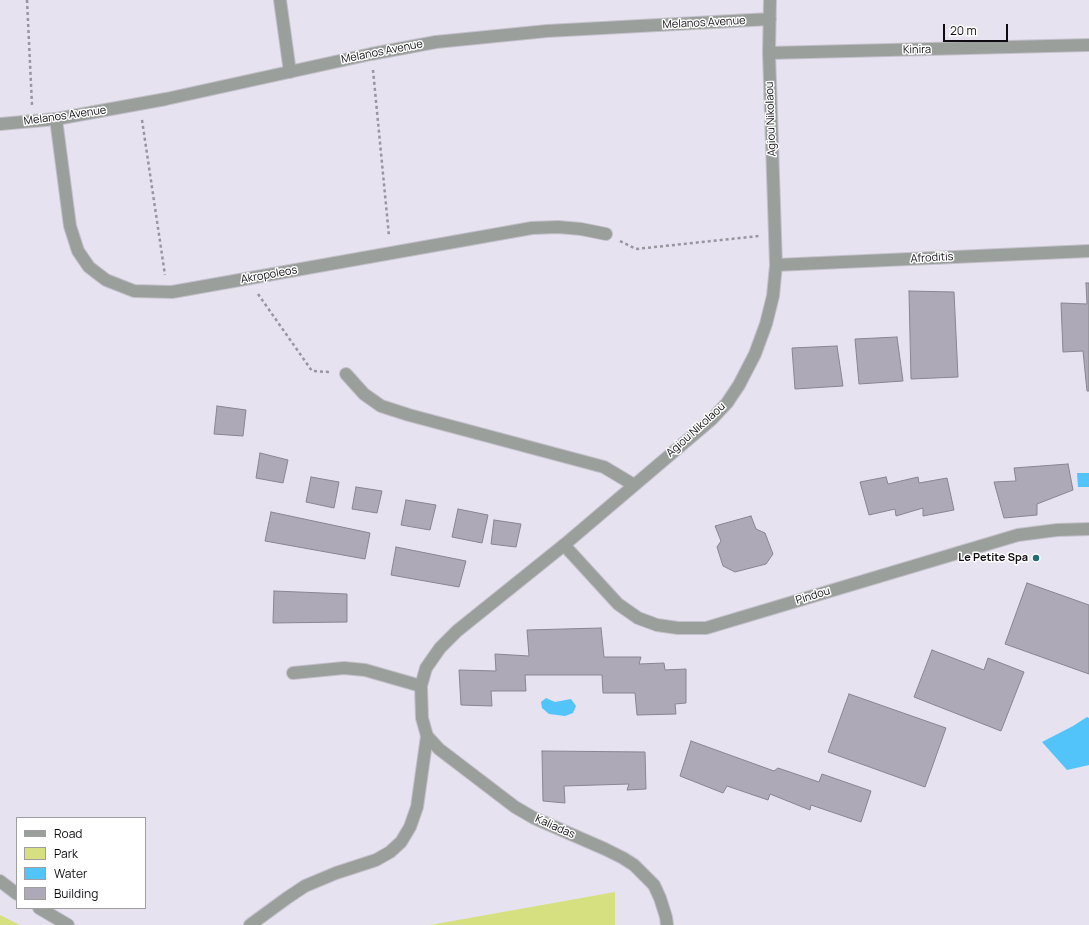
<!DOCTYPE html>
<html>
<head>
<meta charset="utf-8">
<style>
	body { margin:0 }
	#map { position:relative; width:1089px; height:925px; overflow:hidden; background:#e6e2ef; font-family:Manrope,sans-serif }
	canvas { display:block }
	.legend { position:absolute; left:16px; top:817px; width:130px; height:92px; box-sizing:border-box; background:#fff; border:1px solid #9f9ea0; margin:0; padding:5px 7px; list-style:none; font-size:12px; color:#0e0c11 }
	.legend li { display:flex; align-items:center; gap:8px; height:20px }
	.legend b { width:20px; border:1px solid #9f9ea0 }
	.scale { position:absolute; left:943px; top:24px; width:65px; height:18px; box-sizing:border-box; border:2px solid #0e0c11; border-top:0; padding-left:5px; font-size:12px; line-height:14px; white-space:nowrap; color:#0e0c11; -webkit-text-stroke:3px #fff; paint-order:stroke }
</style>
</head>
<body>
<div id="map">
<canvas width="1089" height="925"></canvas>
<ul class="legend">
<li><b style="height:5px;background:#9a9f9b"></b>Road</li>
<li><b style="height:11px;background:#d6e080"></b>Park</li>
<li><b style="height:11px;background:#53c4fa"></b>Water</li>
<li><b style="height:11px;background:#ada9b6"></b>Building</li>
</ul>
<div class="scale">20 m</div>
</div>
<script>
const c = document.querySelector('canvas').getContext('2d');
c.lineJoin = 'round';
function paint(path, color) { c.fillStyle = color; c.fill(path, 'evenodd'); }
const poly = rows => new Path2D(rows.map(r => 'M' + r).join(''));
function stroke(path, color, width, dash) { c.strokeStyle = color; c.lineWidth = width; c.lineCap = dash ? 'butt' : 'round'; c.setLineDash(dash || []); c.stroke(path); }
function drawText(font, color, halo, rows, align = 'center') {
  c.font = font + ' Manrope,sans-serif'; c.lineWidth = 3; c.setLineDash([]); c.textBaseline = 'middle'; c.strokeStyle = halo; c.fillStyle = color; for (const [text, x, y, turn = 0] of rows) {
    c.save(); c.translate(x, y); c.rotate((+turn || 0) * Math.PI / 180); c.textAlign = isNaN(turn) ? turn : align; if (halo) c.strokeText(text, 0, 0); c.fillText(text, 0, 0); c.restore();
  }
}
paint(poly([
	[615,892,615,925,430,925],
	[0,915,20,925,0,925]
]), '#d6e080');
paint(poly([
	[1077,473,1089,473,1089,487,1078,487],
	[546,698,555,702,571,699,576,706,573,713,565,716,549,714,542,708,541,702],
	[1087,717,1089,718,1089,765,1067,770,1042,742,1073,726]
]), '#53c4fa');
const building = poly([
	[1086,283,1089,283,1089,391,1087,391,1083,351,1063,352,1061,303,1087,304,1086,283],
	[909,291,954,292,958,377,911,379,909,291],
	[897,337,903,381,859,384,855,339,897,337],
	[837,346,843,386,795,389,792,348,837,346],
	[217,406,246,410,243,436,214,434,217,406],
	[260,453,288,460,283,483,256,478,260,453],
	[1068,464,1073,490,1037,504,1037,515,1004,518,994,482,1016,481,1014,468,1068,464],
	[311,477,339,482,334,508,306,502,311,477],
	[886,477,888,484,918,477,919,483,947,478,954,510,923,516,923,508,896,516,895,509,869,515,860,482,886,477],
	[356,487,382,491,377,513,352,509,356,487],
	[406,500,436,505,430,530,401,525,406,500],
	[458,509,488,515,482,543,452,537,458,509],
	[271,512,370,533,365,559,265,541,271,512],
	[751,516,756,529,765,533,773,554,766,564,735,572,723,566,717,547,721,541,715,526,751,516],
	[494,520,521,524,516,547,491,544,494,520],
	[396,547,466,561,459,587,391,575,396,547],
	[1027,583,1089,605,1089,674,1005,644,1027,583],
	[274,591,347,594,347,622,273,623,274,591],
	[601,628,604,657,641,657,639,664,664,663,665,670,686,669,686,703,675,704,676,714,637,715,635,693,603,693,602,675,525,675,526,691,491,691,492,706,461,705,459,670,496,671,495,654,529,656,527,630,601,628],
	[932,650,984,670,988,658,1024,672,1001,731,914,697,932,650],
	[849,694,946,728,925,787,828,752,849,694],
	[691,741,774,771,778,768,819,782,822,774,871,791,861,822,811,805,810,810,770,794,768,800,727,786,723,793,680,776,691,741],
	[542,751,645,752,646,789,627,790,629,784,564,786,565,803,543,801,542,751]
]);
paint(building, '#ada9b6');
stroke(building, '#888591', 1);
const minor = poly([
	[280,0,290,72],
	[769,53,1089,45],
	[56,119,70,226,78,251,89,267,106,280,134,291,172,292,532,228,558,227,581,229,606,234],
	[776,265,1089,251],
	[346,374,364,394,381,406,409,415,604,467,634,485],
	[564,545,618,604,638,618,657,625,678,628,706,628,1018,535,1057,530,1089,529],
	[293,673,344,668,365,670,421,686],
	[0,881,17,894],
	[39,908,68,925],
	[250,925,287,898,305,886,336,873,376,860,390,852,401,842,410,827,417,807,427,736]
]);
const tertiary = poly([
	[0,124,56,119,166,99,371,54,436,42,547,31,770,19],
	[667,925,666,917,660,898,654,885,634,865,623,858,605,849,534,818,515,807,439,749,427,736,422,718,421,686,426,668,440,648,457,631,564,545,711,420,727,403,739,385,755,354,766,324,773,296,776,265,769,53,770,0]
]);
stroke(minor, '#c3c0cb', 14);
stroke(tertiary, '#c3c0cb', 14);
stroke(poly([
	[27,0,32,105],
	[373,70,389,236],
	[142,120,165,275],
	[620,241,636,249,759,236],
	[258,294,312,371,329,372]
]), '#98959f', 2.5, [3, 3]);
stroke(minor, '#9a9f9b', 12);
stroke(tertiary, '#9a9f9b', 12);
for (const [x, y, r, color] of [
	[1036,558,4,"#216b74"]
]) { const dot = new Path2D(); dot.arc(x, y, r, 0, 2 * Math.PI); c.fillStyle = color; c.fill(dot); stroke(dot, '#fff', 1.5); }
drawText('11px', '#0e0c11', '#fff', [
	["Melanos Avenue",704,23,-3],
	["Kinira",917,50,-1],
	["Melanos Avenue",382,52,-11],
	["Melanos Avenue",65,116,-8],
	["Agiou Nikolaou",771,119,-92],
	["Afroditis",932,258,-3],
	["Akropoleos",269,275,-10],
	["Agiou Nikolaou",696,430,-42],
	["Pindou",813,596,-17],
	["Kaliadas",555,827,24]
]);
drawText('bold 11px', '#0e0c11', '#fff', [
	["Le Petite Spa",1028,558]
], 'right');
</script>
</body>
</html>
